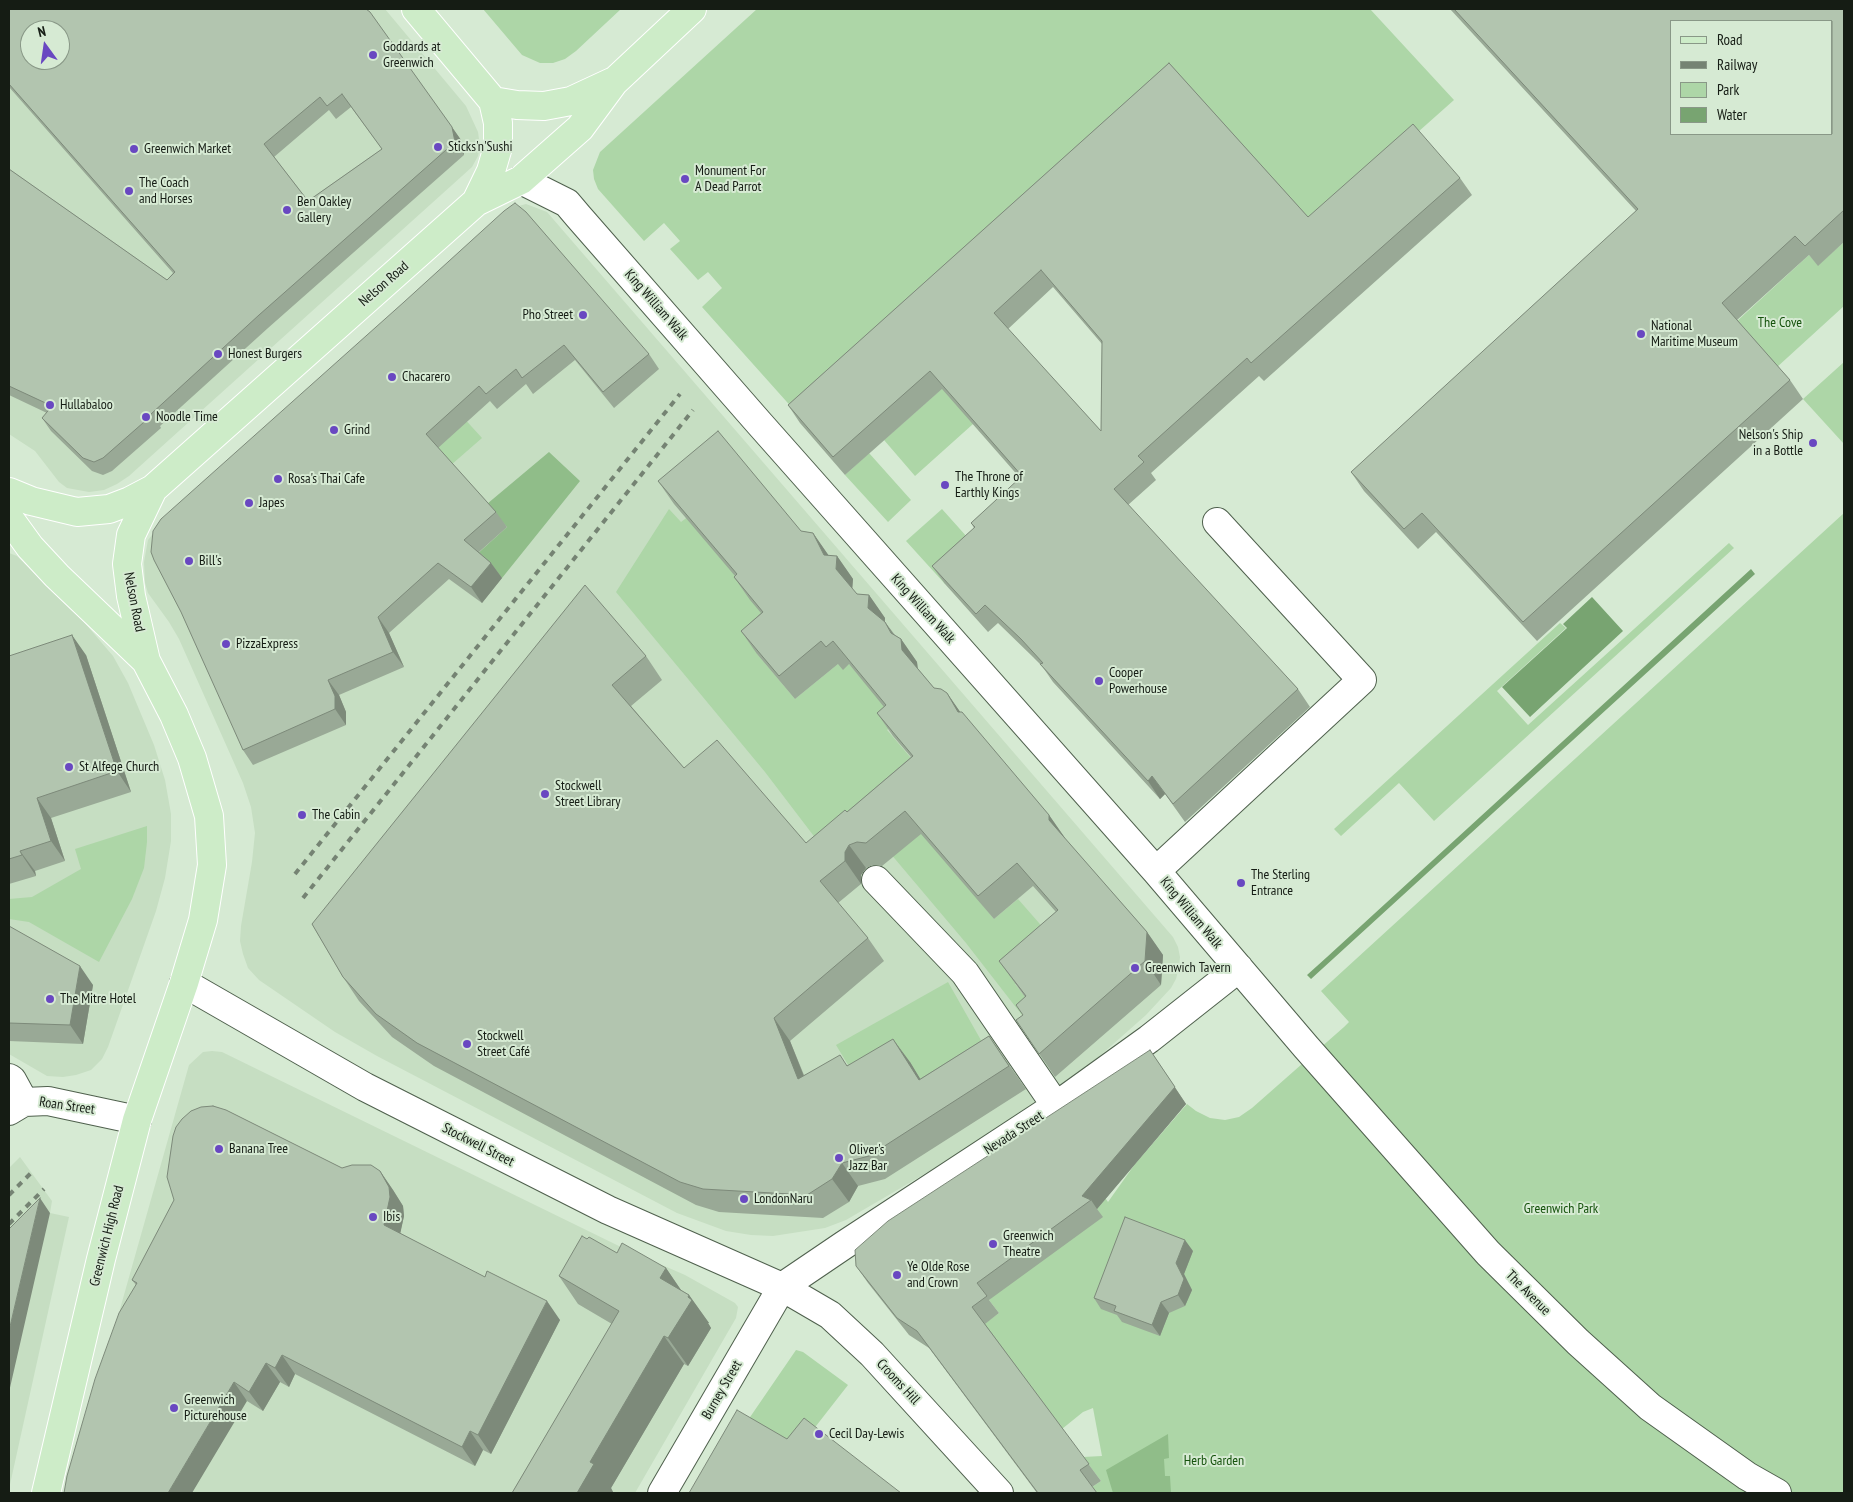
<!DOCTYPE html>
<html>
<head>
<meta charset="utf-8">
<style>
	body { margin:0 }
	#map { position:relative; width:1853px; height:1502px; overflow:hidden; background:#d6ead3; font-family:"PT Sans Narrow",sans-serif }
	canvas { display:block }
	.frame { position:absolute; inset:0; border:10px solid #151c14; pointer-events:none }
	.legend { position:absolute; left:1670px; top:20px; width:162px; height:115px; box-sizing:border-box; background:#d6ead3; border:1px solid #899887; margin:0; padding:6px 9px; list-style:none; font-size:15px; color:#151c14 }
	.legend li { display:flex; align-items:center; gap:10px; height:25px }
	.legend b { width:25px; border:1px solid #899887 }
	.north { position:absolute; left:20px; top:20px; width:50px; height:50px; box-sizing:border-box; background:#d6ead3; border:1px solid #899887; border-radius:50%; rotate:346deg; font-size:14px; font-weight:700; line-height:20px; text-align:center; color:#151c14 }
	.north::after { content:''; display:block; margin:auto; width:18px; height:22px; background:#6948c1; clip-path:polygon(50% 0,100% 100%,50% 72%,0 100%) }
</style>
</head>
<body>
<div id="map">
<canvas width="1853" height="1502"></canvas>
<div class="frame"></div>
<ul class="legend">
<li><b style="height:6px;background:#cdecc8"></b>Road</li>
<li><b style="height:6px;background:#758373"></b>Railway</li>
<li><b style="height:14px;background:#add6a7"></b>Park</li>
<li><b style="height:14px;background:#78a471"></b>Water</li>
</ul>
<div class="north">N</div>
</div>
<script>
const c = document.querySelector('canvas').getContext('2d');
c.lineJoin = 'round';
function paint(path, color) { c.fillStyle = color; c.fill(path, 'evenodd'); }
const poly = rows => new Path2D(rows.map(r => 'M' + r).join(''));
function stroke(path, color, width, dash) { c.strokeStyle = color; c.lineWidth = width; c.lineCap = dash ? 'butt' : 'round'; c.setLineDash(dash || []); c.stroke(path); }
function drawText(font, color, halo, rows, align = 'center') {
  c.font = font + ' "PT Sans Narrow",sans-serif'; c.lineWidth = 4; c.setLineDash([]); c.textBaseline = 'middle'; c.strokeStyle = halo; c.fillStyle = color; for (const [text, x, y, turn = 0] of rows) {
    c.save(); c.translate(x, y); c.rotate((+turn || 0) * Math.PI / 180); c.textAlign = isNaN(turn) ? turn : align; if (halo) c.strokeText(text, 0, 0); c.fillText(text, 0, 0); c.restore();
  }
}
paint(poly([
	[9,9,385,9,466,106,478,132,480,146,478,156,472,167,129,476,117,484,104,490,89,492,67,488,59,482,35,451,9,434],
	[30,30,60,30,60,60,30,60],
	[526,204,547,212,1173,937,1178,947,1180,957,1179,967,1176,979,1171,988,1146,1015,1094,1061,1030,1107,928,1172,846,1220,825,1228,773,1236,751,1235,726,1231,677,1213,377,1056,335,1032,259,980,248,968,243,954,240,941,241,926,252,862,255,833,251,807,243,783,179,639,169,622,148,593,145,583,144,562,148,540,162,522,515,207],
	[9,553,17,556,84,622,113,656,128,683,154,745,165,780,171,814,171,841,165,878,156,911,108,1047,102,1059,91,1070,76,1075,63,1077,47,1076,9,1054],
	[212,1051,222,1052,623,1248,685,1275,735,1303,738,1307,736,1318,635,1493,68,1493,189,1065,203,1052],
	[20,1157,52,1201,50,1213,69,1217,9,1489,9,1168]
]), '#c6dec2');
paint(poly([
	[483,9,621,9,576,51,565,59,553,63,540,63,522,55],
	[757,9,1370,9,1454,100,1409,140,1321,235,1182,81,803,420,702,307,722,288,708,272,698,280,670,249,680,241,664,223,644,241,598,189,594,179,593,170,600,152],
	[1844,242,1844,306,1776,368,1736,322,1809,255,1818,265],
	[1844,362,1844,444,1803,399],
	[962,371,992,407,915,476,884,440],
	[451,404,482,438,451,465,418,431],
	[869,453,911,500,888,522,845,475],
	[669,509,681,522,693,513,768,621,757,654,795,699,838,664,849,664,887,709,906,714,887,730,922,771,939,854,967,887,1009,852,980,902,994,919,1018,899,1088,979,1015,984,1042,1019,1032,1028,966,943,863,821,826,852,765,772,616,592],
	[942,509,976,547,945,584,906,541],
	[1844,513,1844,1493,1096,1493,1092,1487,1101,1481,1083,1457,1102,1456,1093,1408,1083,1412,1062,1429,984,1324,999,1313,989,1300,1095,1183,1108,1202,1135,1164,1187,1104,1196,1111,1210,1118,1225,1120,1239,1117,1252,1108,1344,1027,1349,1022,1321,991],
	[1729,543,1734,548,1434,821,1399,783,1341,836,1334,829,1560,623,1566,628,1497,691,1528,725],
	[147,826,147,842,144,868,132,899,99,962,29,922,9,919,9,899,32,897,81,869,75,849],
	[948,982,995,1065,935,1103,909,1062,856,1078,836,1045],
	[796,1350,803,1352,848,1385,795,1453,746,1423]
]), '#add6a7');
paint(poly([
	[549,452,580,481,502,578,475,556,507,527,487,504],
	[1168,1434,1169,1458,1164,1459,1165,1476,1170,1476,1171,1493,1113,1493,1106,1470]
]), '#90bd89');
paint(poly([
	[1751,569,1755,574,1311,979,1307,975,1327,957],
	[1592,597,1623,631,1530,717,1502,687,1567,628,1563,624]
]), '#78a471');
const minor = poly([
	[521,180,567,203,578,216,759,423,1156,871,1306,1047,1488,1253,1578,1342,1650,1407,1747,1476,1777,1493],
	[1156,871,1362,680,1217,522],
	[876,880,965,973,1056,1106],
	[184,983,365,1087,608,1210,782,1287,830,1315,872,1354,999,1493],
	[9,1078,12,1080,24,1102],
	[9,1111,24,1102,48,1101,137,1120],
	[662,1493,782,1287,844,1245,1056,1106,1149,1039,1239,968]
]);
const major = poly([
	[416,9,493,101,498,123,498,147,491,171,476,202],
	[493,101,517,105,544,106,571,101,612,82],
	[9,492,31,501,77,512,109,509,130,501,153,489,476,202,521,180,580,128,614,82,692,9],
	[9,518,30,547,57,576,146,661],
	[46,1493,101,1259,137,1120,184,983,203,920,212,865,209,816,192,758,174,715,146,661,131,596,127,564,131,535,153,489]
]);
stroke(minor, '#4f604d', 30);
stroke(major, '#fff', 30);
stroke(minor, '#fff', 28);
stroke(major, '#cdecc8', 28);
stroke(poly([
	[295,874,680,394],
	[303,898,693,410],
	[9,1195,32,1172],
	[9,1224,44,1189]
]), '#758373', 4, [6, 6]);
paint(poly([
	[9,9,366,9,461,140,464,155,268,328,160,426,161,428,112,471,103,475,92,471,51,431,42,418,47,413,9,395,9,169,167,280,173,273,9,87],
	[351,107,382,149,308,201,274,157,329,110,336,119],
	[1450,9,1844,9,1844,242,1818,266,1809,255,1737,320,1790,380,1803,399,1537,641,1436,532,1418,549,1364,491,1351,472,1636,211],
	[1169,63,1308,217,1460,178,1472,195,1264,381,1259,376,1151,473,1156,480,1128,505,1298,689,1310,707,1185,822,1165,794,1160,799,1053,682,1042,666,1033,657,998,623,988,632,945,584,932,566,974,528,971,523,1020,478,942,389,845,475,800,423,788,405],
	[1053,287,1102,344,1101,431,1008,329],
	[404,302,649,354,659,369,614,408,575,360,533,394,526,384,497,409,490,401,438,448,496,512,507,527,479,552,491,563,502,578,482,603,449,579,389,633,404,667,339,695,346,712,346,725,253,765,243,750],
	[658,481,801,531,813,533,829,556,837,556,853,579,852,589,857,594,869,595,885,618,885,622,895,635,901,639,917,662,918,669,934,688,947,693,960,712,1049,815,1065,838,1065,839,1147,932,1163,955,1161,985,1055,1077,1016,1020,1023,1015,1025,997,999,961,1056,912,1033,886,994,919,921,834,882,866,873,865,866,868,861,875,861,884,838,903,868,938,884,961,790,1041,804,1075,847,1065,910,1062,920,1079,989,1036,1026,1089,885,1179,858,1186,849,1202,823,1218,719,1212,696,1205,434,1066,392,1037,359,1001,343,977,312,924,646,656,662,680,631,706,684,768,806,843,847,812,911,757,893,736,877,713,884,707,849,664,843,670,838,664,795,699,757,654,741,631,761,613,750,600,734,577,735,576,674,504],
	[86,655,131,792,51,818,65,861,35,871,36,876,9,884,9,656],
	[9,926,93,985,83,1044,9,1041],
	[1150,1050,1186,1104,1097,1209,1103,1217,989,1300,999,1313,985,1324,1101,1481,1092,1487,1097,1493,1037,1493,929,1348,909,1335,868,1283,856,1266],
	[342,1168,380,1171,393,1190,403,1206,404,1216,400,1233,560,1320,491,1454,483,1450,475,1466,295,1374,289,1387,280,1382,263,1411,247,1401,136,1285,132,1280],
	[1193,1251,1184,1274,1192,1290,1185,1306,1169,1313,1160,1336,1122,1322,1117,1315,1101,1309,1094,1298],
	[617,1253,666,1268,681,1290,689,1295,709,1323,708,1323,711,1328,688,1366,684,1364,611,1488,613,1492,613,1493,512,1493,612,1324,578,1304,559,1276]
]), '#99a996');
paint(poly([
	[452,127,461,140,464,155,455,142],
	[813,533,829,556,824,555],
	[837,556,853,579,852,592,836,569],
	[491,563,502,578,482,603,471,587],
	[869,595,885,618,884,631,868,608],
	[378,617,389,633,404,667,393,652],
	[885,622,901,645,901,639,917,662,918,673,902,650],
	[72,635,86,655,131,792,117,771],
	[328,680,339,695,346,712,346,725,335,709],
	[947,693,963,716,958,712],
	[1152,776,1165,794,1160,799,1148,781],
	[37,798,51,818,65,861,51,841],
	[1049,815,1065,838,1065,844,1049,820],
	[849,845,866,868,861,875,861,884,845,861,845,852],
	[20,851,35,871,36,876,22,855],
	[1147,932,1163,955,1161,985,1145,961],
	[80,966,93,985,83,1044,70,1025],
	[774,1018,790,1041,814,1102,798,1079],
	[893,1039,910,1062,935,1103,919,1080],
	[1150,1050,1186,1104,1097,1209,1091,1200,1082,1196],
	[842,1163,858,1186,849,1202,832,1179],
	[380,1171,393,1190,403,1206,404,1216,398,1244,384,1225],
	[40,1198,50,1213,9,1392,9,1331],
	[1185,1240,1193,1251,1184,1274,1192,1290,1185,1306,1178,1295,1176,1263],
	[666,1268,685,1296,660,1278],
	[689,1295,709,1323,708,1323,711,1328,688,1366,668,1338],
	[547,1301,560,1320,491,1454,478,1435],
	[1161,1302,1169,1313,1160,1336,1152,1325],
	[664,1336,684,1364,611,1488,613,1492,613,1493,577,1493,590,1462],
	[282,1355,295,1374,289,1387,275,1368],
	[266,1363,280,1382,263,1411,249,1392],
	[234,1382,247,1401,192,1493,168,1493],
	[470,1431,483,1450,475,1466,462,1447]
]), '#7d8a7a');
const building = poly([
	[9,9,366,9,370,12,452,127,455,142,259,315,151,414,152,415,103,458,94,462,83,458,42,418,52,406,9,386,9,169,167,280,175,272,9,84,9,9],
	[30,30,60,30,60,60,30,60,30,30],
	[342,94,382,149,308,201,264,144,320,97,327,106,342,94],
	[1454,9,1844,9,1844,210,1805,246,1795,236,1722,303,1790,380,1523,622,1422,513,1404,529,1351,472,1638,209,1454,9],
	[1672,21,1832,21,1832,134,1672,134,1672,21],
	[1169,63,1308,217,1413,124,1460,178,1251,363,1247,358,1138,456,1144,462,1114,489,1298,689,1173,804,1152,776,1148,781,1040,664,1043,663,1021,639,985,605,976,614,932,566,975,527,971,523,1022,476,930,371,833,457,788,405,1169,63],
	[1041,270,1102,341,1101,431,994,313,1041,270],
	[515,203,526,212,649,354,603,392,564,345,522,378,516,369,486,394,479,386,426,434,496,512,464,540,491,563,471,587,438,563,378,617,393,652,328,680,335,696,335,709,243,750,181,612,154,560,151,552,153,531,161,519,404,302,504,211,515,203],
	[718,431,801,531,813,533,824,555,837,556,836,569,857,594,869,595,868,608,885,622,891,633,901,639,902,650,934,688,941,689,947,693,958,712,962,712,1049,815,1049,820,1147,932,1145,961,1039,1054,1016,1020,1023,1015,1016,1005,1026,996,999,961,1058,910,1017,863,978,896,905,811,866,843,857,842,849,845,845,852,845,861,820,881,868,938,774,1018,798,1079,840,1055,847,1066,893,1039,919,1080,989,1036,1009,1066,869,1156,842,1163,832,1179,807,1195,703,1189,680,1182,417,1043,376,1014,343,977,312,924,585,585,646,656,612,685,684,768,717,740,806,843,845,810,847,812,913,756,877,713,886,705,833,641,826,647,821,641,779,676,741,631,763,612,734,577,737,574,658,481,718,431],
	[72,635,117,771,37,798,51,841,20,851,22,855,9,859,9,656,72,635],
	[9,926,80,966,70,1025,9,1023,9,926],
	[1150,1050,1175,1087,1082,1196,1091,1200,977,1283,987,1296,972,1307,1089,1464,1080,1470,1097,1493,1038,1493,917,1331,897,1318,856,1266,855,1250,888,1221,1150,1050],
	[213,1106,226,1110,342,1168,352,1165,371,1165,380,1171,389,1187,390,1197,384,1225,485,1277,487,1271,547,1301,478,1435,470,1431,462,1447,282,1355,275,1368,266,1363,249,1392,234,1382,168,1493,64,1493,67,1476,95,1379,119,1313,137,1283,132,1280,174,1200,167,1177,173,1136,176,1127,182,1119,191,1111,201,1107,213,1106],
	[40,1198,9,1331,9,1229,40,1198],
	[1125,1217,1185,1240,1176,1263,1184,1279,1178,1295,1161,1302,1152,1325,1114,1311,1116,1306,1094,1298,1125,1217],
	[582,1236,587,1239,589,1237,617,1253,622,1243,666,1268,660,1278,689,1295,688,1297,692,1300,668,1338,664,1336,590,1462,594,1464,577,1493,512,1493,619,1311,559,1276,582,1236],
	[737,1410,787,1439,804,1418,901,1493,689,1493,737,1410]
]);
paint(building, '#b2c5af');
stroke(building, '#7d8a7a', 1);
for (const [x, y, r, color] of [
	[373,55,5,"#6948c1"],
	[438,147,5,"#6948c1"],
	[134,149,5,"#6948c1"],
	[685,179,5,"#6948c1"],
	[129,191,5,"#6948c1"],
	[287,210,5,"#6948c1"],
	[583,315,5,"#6948c1"],
	[1641,334,5,"#6948c1"],
	[218,354,5,"#6948c1"],
	[392,377,5,"#6948c1"],
	[50,405,5,"#6948c1"],
	[146,417,5,"#6948c1"],
	[334,430,5,"#6948c1"],
	[1813,443,5,"#6948c1"],
	[278,479,5,"#6948c1"],
	[945,485,5,"#6948c1"],
	[249,503,5,"#6948c1"],
	[189,561,5,"#6948c1"],
	[226,644,5,"#6948c1"],
	[1099,681,5,"#6948c1"],
	[69,767,5,"#6948c1"],
	[545,794,5,"#6948c1"],
	[302,815,5,"#6948c1"],
	[1241,883,5,"#6948c1"],
	[1135,968,5,"#6948c1"],
	[50,999,5,"#6948c1"],
	[467,1044,5,"#6948c1"],
	[219,1149,5,"#6948c1"],
	[839,1158,5,"#6948c1"],
	[744,1199,5,"#6948c1"],
	[373,1217,5,"#6948c1"],
	[993,1244,5,"#6948c1"],
	[897,1275,5,"#6948c1"],
	[174,1408,5,"#6948c1"],
	[819,1434,5,"#6948c1"]
]) { const dot = new Path2D(); dot.arc(x, y, r, 0, 2 * Math.PI); c.fillStyle = color; c.fill(dot); stroke(dot, '#d6ead3', 2); }
drawText('14px', '#151c14', '#d6ead3', [
	["Goddards at",383,47],
	["Greenwich",383,63],
	["Sticks'n'Sushi",448,147],
	["Greenwich Market",144,149],
	["Monument For",695,171],
	["A Dead Parrot",695,187],
	["The Coach",139,183],
	["and Horses",139,199],
	["Ben Oakley",297,202],
	["Gallery",297,218],
	["Pho Street",573,315,"right"],
	["National",1651,326],
	["Maritime Museum",1651,342],
	["Honest Burgers",228,354],
	["Chacarero",402,377],
	["Hullabaloo",60,405],
	["Noodle Time",156,417],
	["Grind",344,430],
	["Nelson's Ship",1803,435,"right"],
	["in a Bottle",1803,451,"right"],
	["The Throne of",955,477],
	["Earthly Kings",955,493],
	["Rosa's Thai Cafe",288,479],
	["Japes",259,503],
	["Bill's",199,561],
	["PizzaExpress",236,644],
	["Cooper",1109,673],
	["Powerhouse",1109,689],
	["St Alfege Church",79,767],
	["Stockwell",555,786],
	["Street Library",555,802],
	["The Cabin",312,815],
	["The Sterling",1251,875],
	["Entrance",1251,891],
	["Greenwich Tavern",1145,968],
	["The Mitre Hotel",60,999],
	["Stockwell",477,1036],
	["Street Café",477,1052],
	["Banana Tree",229,1149],
	["Oliver's",849,1150],
	["Jazz Bar",849,1166],
	["LondonNaru",754,1199],
	["Ibis",383,1217],
	["Greenwich",1003,1236],
	["Theatre",1003,1252],
	["Ye Olde Rose",907,1267],
	["and Crown",907,1283],
	["Greenwich",184,1400],
	["Picturehouse",184,1416],
	["Cecil Day-Lewis",829,1434]
], 'left');
drawText('14px', '#151c14', '#d6ead3', [
	["Nelson Road",384,284,-41],
	["King William Walk",656,305,49],
	["Nelson Road",134,602,79],
	["King William Walk",923,609,48],
	["King William Walk",1191,913,50],
	["Roan Street",67,1106,8],
	["Nevada Street",1014,1133,-33],
	["Stockwell Street",478,1145,27],
	["Greenwich High Road",107,1236,-76],
	["The Avenue",1528,1293,45],
	["Crooms Hill",898,1382,47],
	["Burney Street",722,1390,-60]
]);
drawText('14px', '#15520c', '#d6ead3', [
	["The Cove",1780,323],
	["Greenwich Park",1561,1209],
	["Herb Garden",1214,1461]
]);
</script>
</body>
</html>
